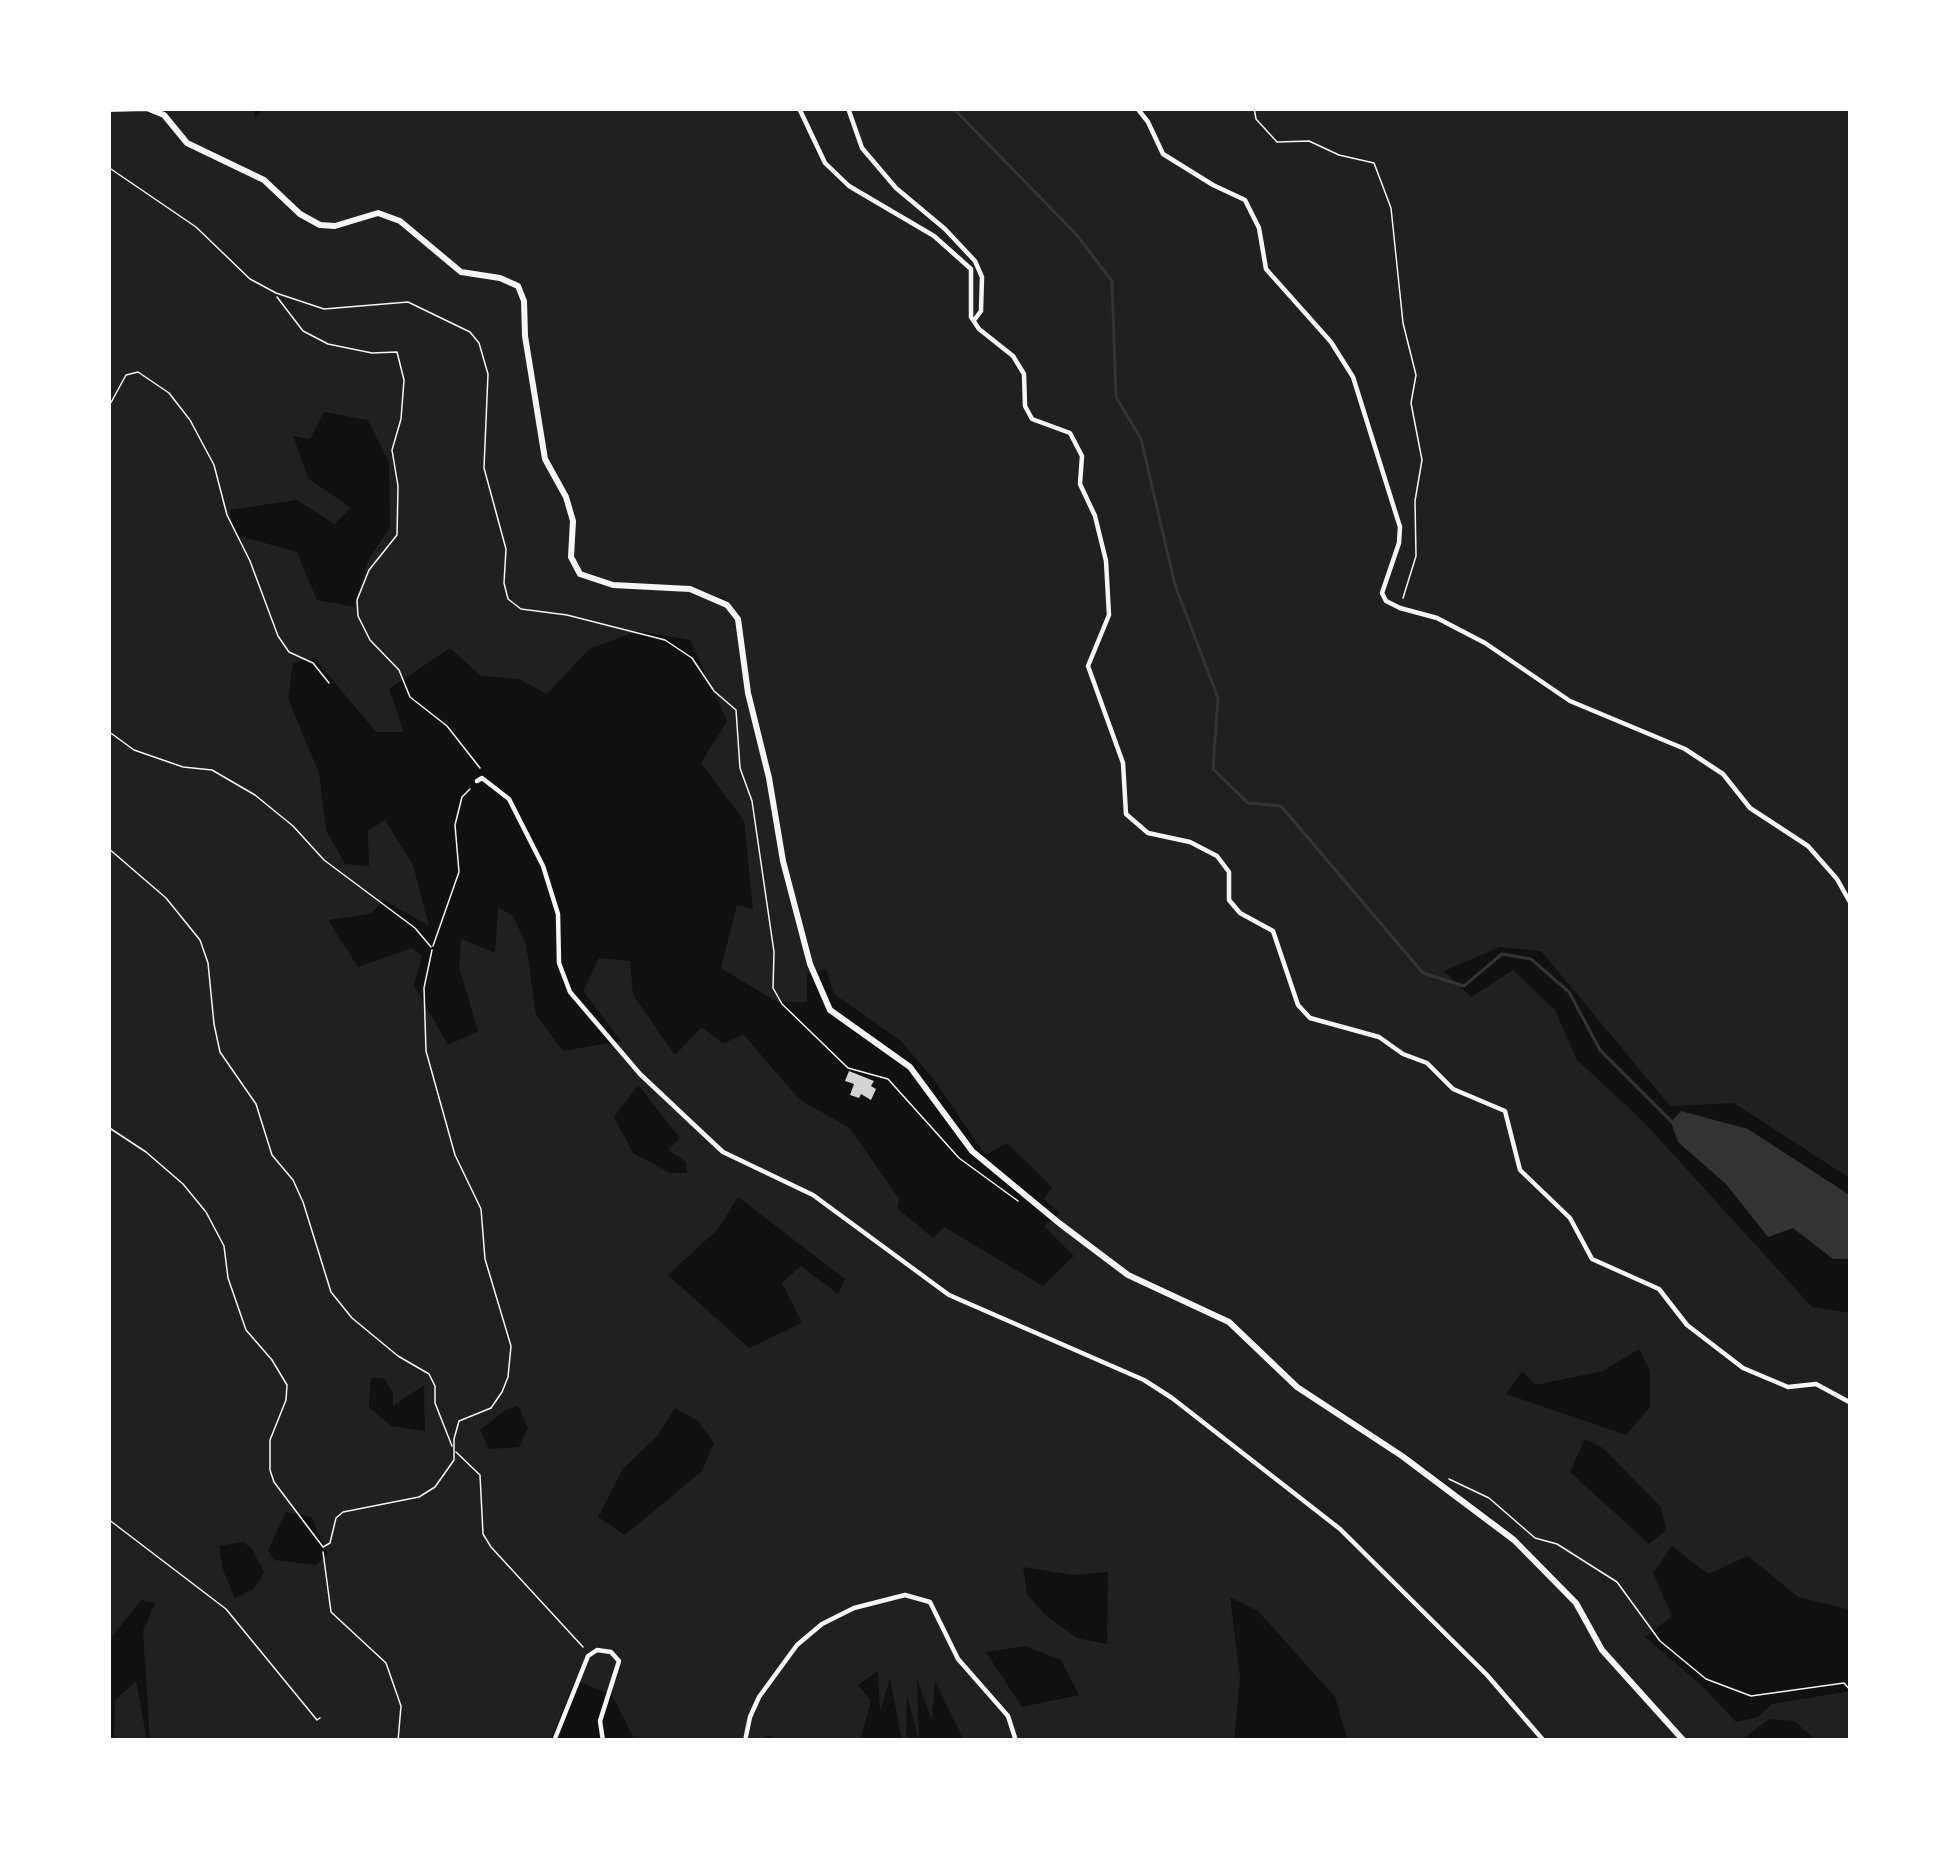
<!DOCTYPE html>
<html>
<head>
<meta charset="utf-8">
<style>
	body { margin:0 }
	#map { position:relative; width:1959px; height:1849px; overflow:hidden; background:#111; font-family:Inter,sans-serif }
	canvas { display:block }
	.frame { position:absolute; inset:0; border:111px solid #fff; pointer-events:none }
</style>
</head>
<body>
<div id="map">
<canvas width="1959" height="1849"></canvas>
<div class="frame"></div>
</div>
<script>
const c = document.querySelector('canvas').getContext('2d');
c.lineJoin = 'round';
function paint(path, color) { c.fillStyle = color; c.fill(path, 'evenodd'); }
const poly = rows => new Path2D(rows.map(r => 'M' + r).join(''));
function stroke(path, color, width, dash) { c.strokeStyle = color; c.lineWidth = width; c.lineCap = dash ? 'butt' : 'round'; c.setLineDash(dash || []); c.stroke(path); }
paint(poly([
	[108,108,253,108,255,117,266,108,1851,108,1851,1179,1734,1103,1670,1106,1541,951,1500,947,1444,971,1471,997,1513,970,1555,1010,1577,1060,1642,1120,1812,1307,1851,1313,1851,1610,1798,1597,1748,1556,1708,1574,1672,1546,1653,1573,1672,1616,1645,1637,1703,1687,1736,1722,1758,1717,1772,1704,1851,1691,1851,1741,1810,1741,1814,1738,1794,1721,1769,1719,1744,1738,1746,1741,1348,1741,1335,1697,1258,1611,1230,1597,1240,1678,1234,1741,964,1741,935,1681,932,1720,917,1680,919,1741,907,1696,906,1741,902,1741,890,1678,880,1712,878,1671,858,1685,871,1701,860,1741,782,1741,768,1735,763,1741,635,1741,612,1695,575,1680,550,1741,150,1741,143,1631,155,1603,141,1600,108,1642],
	[324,412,368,420,389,463,390,528,369,558,354,607,317,600,297,552,236,535,229,510,297,500,334,524,351,508,308,478,293,436,310,439],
	[638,631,690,640,727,721,701,763,744,821,753,909,737,905,721,968,777,1002,807,1002,807,974,826,969,834,994,901,1041,935,1081,985,1155,1007,1143,1052,1187,1044,1199,1060,1213,1044,1226,1074,1256,1043,1286,944,1227,933,1238,897,1208,899,1199,850,1128,800,1100,743,1034,723,1044,702,1027,675,1055,633,995,630,961,599,958,583,991,621,1041,563,1051,536,1015,526,944,513,916,498,907,495,953,461,939,459,967,478,1031,448,1045,414,985,422,956,412,948,358,967,328,920,370,914,384,900,429,926,413,865,385,820,368,831,369,866,345,864,326,830,319,773,288,698,293,663,314,658,376,732,404,732,389,689,450,648,481,676,519,679,547,694,589,649],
	[638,1085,680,1138,668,1150,686,1162,687,1173,670,1173,633,1153,614,1117],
	[738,1197,845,1279,838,1294,801,1266,782,1283,802,1323,749,1348,668,1275,718,1229],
	[1639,1349,1650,1371,1650,1407,1626,1435,1506,1394,1522,1371,1535,1385,1603,1371],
	[371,1378,384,1378,393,1393,393,1406,424,1385,425,1431,391,1426,369,1407],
	[518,1406,528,1428,519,1447,489,1449,480,1430,506,1410],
	[675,1408,698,1421,714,1443,702,1471,625,1535,598,1517,623,1469,658,1435],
	[1585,1439,1603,1448,1661,1507,1666,1530,1649,1544,1570,1472],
	[286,1512,311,1517,328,1554,316,1565,274,1560,268,1550],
	[243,1542,251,1548,264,1572,254,1589,235,1598,223,1570,219,1546],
	[1023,1567,1074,1575,1108,1572,1107,1644,1077,1638,1046,1616,1027,1594],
	[1025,1646,1061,1660,1079,1695,1022,1707,986,1652],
	[136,1681,147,1741,108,1741,108,1733,114,1738,115,1700]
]), '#202020');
paint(poly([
	[1681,1111,1748,1129,1851,1196,1851,1259,1833,1259,1793,1228,1768,1237,1726,1184,1678,1142,1671,1122]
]), '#333');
stroke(poly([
	[953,108,1076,234,1112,281,1116,397,1141,439,1175,585,1218,698,1213,769,1248,803,1281,806,1423,973,1464,986,1502,954,1531,959,1569,992,1600,1050,1673,1123]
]), '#333', 3);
paint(poly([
	[849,1071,874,1081,871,1086,876,1089,871,1100,861,1094,859,1098,850,1095,854,1084,845,1081]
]), '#d3d3d3');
stroke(poly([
	[1254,108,1256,119,1277,142,1309,141,1339,155,1374,163,1391,208,1403,323,1416,375,1411,403,1422,460,1415,501,1416,556,1403,598],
	[108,167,196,227,250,279,276,293,324,309,408,302,470,332,479,343,488,374,484,468,506,549,504,583,508,599,521,609,567,615,665,640,692,658,714,691,736,710,740,768,752,801,774,952,773,988,782,1004,848,1068,888,1079,959,1158,1018,1201],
	[277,297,303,331,328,344,372,353,397,352,404,380,401,419,392,450,398,486,397,535,369,570,357,600,358,616,370,640,399,670,410,697,447,726,480,768],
	[108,408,126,375,138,372,169,393,190,420,214,465,227,515,250,561,278,636,289,652,313,663,329,683],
	[108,731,134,750,183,767,212,770,255,795,293,826,324,860,415,928,431,947],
	[108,848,166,898,200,940,208,963,214,1024,220,1052,256,1104,272,1155,293,1180,303,1202,331,1292,352,1318,398,1356,429,1374,435,1386,435,1403,452,1446],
	[433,946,459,872,455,825,462,797,470,789],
	[108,1127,146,1152,183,1184,206,1212,224,1246,228,1278,246,1330,272,1360,287,1385,286,1400,270,1440,270,1470,274,1482,323,1547,330,1543,336,1518,343,1512,419,1497,435,1487,454,1460,454,1439,459,1421,491,1408,502,1392,508,1377,511,1346,485,1259,481,1209,455,1155,426,1051,424,988,432,950],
	[456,1452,480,1475,483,1534,491,1547,583,1647],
	[1449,1479,1489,1498,1535,1538,1557,1544,1617,1582,1660,1641,1706,1679,1751,1696,1844,1683,1851,1691],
	[108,1519,226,1609,317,1720,320,1718],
	[323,1552,331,1612,386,1663,401,1706,398,1741]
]), '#f5f5f5', 1.5);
stroke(poly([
	[799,108,825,163,849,186,934,236,971,269,971,317,979,329,1013,356,1024,374,1025,406,1032,419,1070,433,1082,456,1080,484,1095,516,1106,561,1109,615,1088,666,1123,763,1126,814,1148,833,1190,842,1217,856,1229,872,1229,900,1240,913,1273,931,1298,1005,1310,1018,1379,1037,1403,1054,1427,1063,1453,1089,1505,1111,1520,1170,1570,1218,1592,1259,1659,1289,1687,1325,1743,1368,1788,1387,1816,1384,1851,1403],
	[848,108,862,148,896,188,945,229,975,261,982,277,981,311,975,319],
	[1137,108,1148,122,1163,154,1213,185,1245,200,1259,228,1266,269,1331,342,1353,377,1400,527,1399,543,1382,593,1386,601,1400,608],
	[477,781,482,778,509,799,543,866,558,914,559,963,570,992,640,1074,709,1139,723,1152,813,1195,949,1295,1144,1380,1172,1398,1340,1529,1487,1675,1544,1741]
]), '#f5f5f5', 4.5);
stroke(poly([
	[1400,608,1437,618,1485,643,1570,701,1685,749,1723,774,1750,808,1808,846,1837,879,1851,904],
	[554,1741,588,1656,597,1650,611,1652,619,1661,600,1721,603,1741],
	[745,1741,750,1717,759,1697,797,1645,822,1624,854,1608,905,1595,930,1602,958,1659,1008,1716,1016,1741]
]), '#f5f5f5', 4.5);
stroke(poly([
	[108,109,147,108,164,115,187,143,264,180,300,214,320,225,335,226,378,213,400,221,461,272,500,278,518,286,524,301,525,336,545,459,566,497,573,521,571,557,580,574,613,585,690,589,727,605,738,619,748,693,769,778,783,861,810,964,830,1010,910,1067,972,1151,1059,1223,1128,1275,1229,1322,1297,1387,1402,1456,1514,1540,1576,1603,1602,1650,1684,1741]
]), '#f5f5f5', 6);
</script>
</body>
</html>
